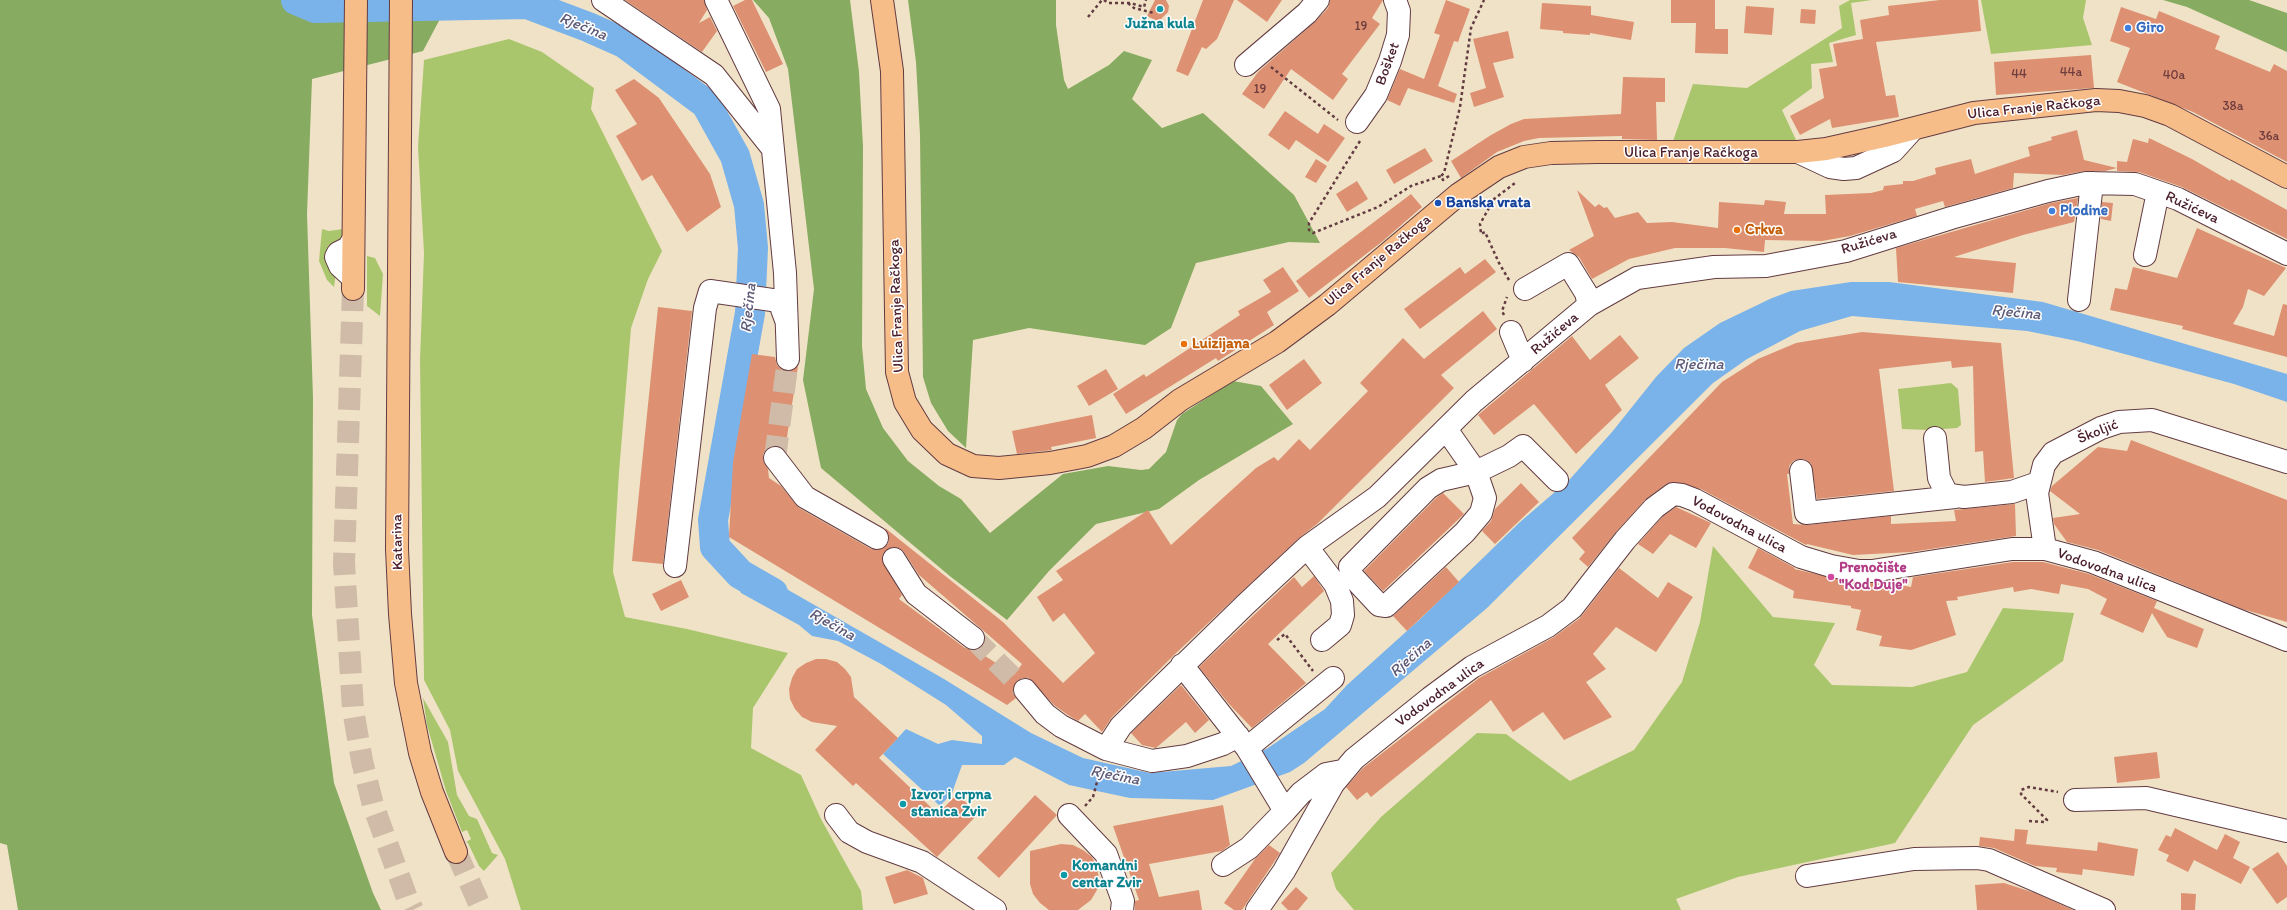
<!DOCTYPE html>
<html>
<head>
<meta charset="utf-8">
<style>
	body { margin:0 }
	canvas { display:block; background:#f0e2c6 }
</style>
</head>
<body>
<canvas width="2287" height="910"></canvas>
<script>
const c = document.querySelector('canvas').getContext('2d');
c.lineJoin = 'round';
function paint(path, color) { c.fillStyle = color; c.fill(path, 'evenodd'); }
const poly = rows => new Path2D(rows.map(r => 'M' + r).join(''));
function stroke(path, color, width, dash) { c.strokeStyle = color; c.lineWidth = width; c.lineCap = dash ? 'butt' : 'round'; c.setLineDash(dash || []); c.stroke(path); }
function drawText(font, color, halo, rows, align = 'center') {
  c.font = font + ' Itim,sans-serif'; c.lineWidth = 3; c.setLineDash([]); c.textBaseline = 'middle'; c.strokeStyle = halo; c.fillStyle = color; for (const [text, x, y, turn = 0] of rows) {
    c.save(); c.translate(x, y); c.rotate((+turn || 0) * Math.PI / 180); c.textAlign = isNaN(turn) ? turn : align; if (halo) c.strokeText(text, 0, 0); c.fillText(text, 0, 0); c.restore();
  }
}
paint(poly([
	[1850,0,1872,0,1851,3,1856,35,1829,43,1833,62,1811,64,1812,88,1782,110,1796,140,1673,141,1693,84,1747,88,1842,28,1839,6],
	[1981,0,2086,0,2083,18,2092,45,1991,54],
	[509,39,542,52,594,88,591,109,662,251,648,279,631,328,619,472,613,572,625,617,687,629,788,653,753,708,751,748,801,775,821,819,861,891,863,910,521,910,505,859,458,771,450,730,424,680,420,360,424,253,418,147,424,60],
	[322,229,329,231,343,229,344,246,328,247,328,266,336,272,334,287,327,280,319,261],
	[367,256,375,258,383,274,380,316,367,306],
	[1951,383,1958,389,1961,425,1957,428,1929,430,1902,429,1898,389],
	[1713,546,1773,617,1835,623,1814,665,1832,685,1912,687,1967,672,2003,608,2074,613,2063,661,1973,725,1895,843,1738,877,1676,899,1681,910,1354,910,1336,889,1331,873,1381,817,1477,733,1506,734,1570,781,1634,750,1682,682,1700,622],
	[423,698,448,742,457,795,469,816,477,819,492,853,498,855,484,871,479,866,468,843,466,842,471,839,467,830,462,832,446,791,427,725]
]), '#aac66d');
paint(poly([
	[0,0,450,0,423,51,312,79,307,214,313,398,312,615,334,783,373,893,381,910,18,910,7,845,0,843],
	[753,0,850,0,859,72,863,147,862,346,866,389,883,428,908,461,939,486,961,499,990,533,1063,474,1108,466,1141,470,1149,469,1166,452,1177,420,1182,414,1233,381,1261,386,1293,424,1199,480,1159,509,1096,524,1049,571,1007,620,951,577,821,468,803,380,814,289,788,69,769,18],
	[908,0,1056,0,1056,25,1064,80,1068,89,1109,65,1124,51,1152,60,1132,99,1162,128,1203,113,1294,195,1320,243,1289,242,1196,263,1171,328,1145,345,1029,328,973,340,966,448,948,431,931,403,923,377,920,135,916,62],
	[2163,0,2249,0,2287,13,2287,52,2187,7]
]), '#87ab60');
paint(poly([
	[1851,282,1889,282,2043,302,2287,374,2287,402,2234,384,2077,341,2027,331,1852,316,1800,331,1747,359,1713,383,1487,608,1304,763,1290,772,1213,800,1130,798,1069,785,1015,757,1004,765,962,765,952,793,940,806,883,754,906,729,938,744,952,740,982,744,982,736,946,705,881,664,838,641,812,636,799,625,741,593,735,580,741,563,944,679,1031,733,1083,758,1150,773,1231,766,1268,748,1325,709,1347,685,1418,621,1520,522,1570,479,1612,432,1656,377,1684,348,1720,323,1772,298,1791,291]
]), '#79b3ea');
stroke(poly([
	[296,0,315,8,527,4,588,27,624,43,706,104,735,156,749,205,753,248,750,313,713,520,715,547,740,574,773,593]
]), '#79b3ea', 30);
paint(poly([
	[625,0,704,0,707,10,699,23,710,17,717,31,702,52],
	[745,0,752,0,783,64,766,72,733,6],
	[1155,0,1166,0,1169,6,1168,12,1160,20,1155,20,1147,16],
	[1203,0,1234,0,1217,39,1206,49,1202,47,1188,76,1176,71],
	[1237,0,1282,0,1267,22],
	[1330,0,1383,0,1372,18,1380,24,1342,74,1348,79,1333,100,1291,69,1264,109,1242,94,1258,72,1316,21,1328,8],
	[1446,0,1470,9,1458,42,1454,41,1438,86,1457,94,1454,103,1408,88,1400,106,1387,100,1400,69,1424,79,1440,35,1434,33],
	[1671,0,1715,0,1715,29,1728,29,1728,54,1695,53,1696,23,1671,23],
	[1940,0,1978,0,1981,31,1876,42,1886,96,1895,95,1899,117,1832,128,1830,119,1800,135,1790,116,1824,98,1819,69,1837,66,1833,44,1863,39,1860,20,1889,15,1888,6],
	[1542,3,1591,6,1591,15,1634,22,1631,40,1590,33,1590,35,1563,33,1563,31,1540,29],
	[1746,6,1774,8,1772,35,1744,33],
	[2121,7,2156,19,2159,11,2220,36,2215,49,2270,72,2274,64,2287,71,2287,162,2193,112,2117,82,2130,48,2110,41],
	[1801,9,1816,10,1815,24,1800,23],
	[1508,31,1514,58,1493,63,1504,97,1474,107,1470,93,1486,88,1473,39],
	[2091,55,2094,88,1996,95,1994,62],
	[1623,77,1665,78,1665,102,1656,102,1657,140,1622,139,1622,136,1539,138,1524,141,1497,152,1461,178,1451,161,1491,135,1511,124,1524,119,1621,114],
	[634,79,659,98,710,174,721,207,687,232,652,175,642,181,616,136,637,124,615,90],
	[1285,111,1318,134,1324,124,1345,138,1328,162,1296,140,1289,150,1268,135],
	[2077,130,2084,160,2117,168,2117,161,2127,162,2133,139,2148,143,2149,138,2192,159,2230,181,2231,179,2287,210,2287,239,2182,187,2139,172,2117,171,2117,168,2105,171,2084,171,2063,175,2014,173,2013,188,1945,207,1943,201,1915,209,1917,216,1850,236,1822,241,1765,240,1764,252,1725,248,1675,248,1629,259,1592,279,1579,257,1569,250,1594,236,1577,190,1595,207,1599,204,1604,208,1607,207,1615,218,1638,212,1647,223,1672,222,1718,228,1719,202,1764,205,1765,200,1786,202,1784,214,1826,214,1825,195,1871,193,1883,190,1884,186,1903,184,1903,181,1913,181,1936,174,1935,168,1971,159,1975,174,2030,156,2028,147,2052,140,2051,137],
	[1425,148,1433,161,1394,184,1386,170],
	[1316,159,1327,166,1316,183,1305,177],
	[1357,181,1368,199,1347,212,1336,194],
	[1411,194,1422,207,1383,241,1309,298,1296,281],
	[2078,198,2074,222,2023,235,1954,257,2016,263,2013,293,1898,282,1896,248,2051,203],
	[2102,202,2113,203,2111,221,2101,219],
	[2197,228,2286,268,2264,296,2248,289,2243,307,2233,324,2274,336,2283,304,2287,305,2287,357,2182,329,2183,326,2110,310,2115,288,2127,290,2133,267,2177,278],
	[1485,259,1496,272,1420,329,1404,309,1460,267,1465,274],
	[1283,267,1299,291,1267,312,1274,325,1218,361,1216,358,1126,414,1113,394,1144,374,1146,377,1240,315,1238,311,1271,292,1263,280],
	[658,307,692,311,663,564,632,561],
	[1483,311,1497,329,1441,375,1454,388,1317,524,1299,538,1174,655,1112,717,1102,732,1085,714,1078,721,1068,715,1054,705,1029,678,1022,678,1017,681,1013,692,1016,698,1007,705,729,537,733,462,752,354,775,357,777,365,782,370,789,371,798,366,785,450,779,446,773,446,767,448,763,454,763,460,768,469,769,478,781,486,799,508,871,549,877,550,888,544,889,538,885,528,1003,622,1063,683,1095,653,1064,613,1053,622,1037,597,1063,580,1056,571,1148,510,1171,545,1256,468,1274,457,1278,461,1299,439,1310,450,1368,391,1360,383,1403,338,1424,359],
	[893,547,899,548,904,552,919,575,1022,664,1014,675,976,650,965,648,899,599,902,595,882,560,883,553],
	[1862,332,2001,343,2014,478,1985,482,1983,451,1975,452,1973,366,1952,368,1951,361,1879,369,1894,491,1817,499,1811,464,1806,460,1799,459,1793,461,1789,466,1789,474,1787,474,1793,524,1807,525,1891,516,1891,524,1956,521,1954,510,2015,504,2016,536,1911,552,1853,555,1807,544,1806,545,1701,489,1674,482,1666,484,1645,500,1616,532,1588,567,1579,559,1585,552,1572,538,1722,382,1758,359,1796,343],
	[1620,335,1639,358,1605,385,1622,410,1576,454,1534,404,1494,435,1478,415,1572,336,1590,360],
	[1304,359,1322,383,1287,410,1269,385],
	[1106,369,1118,389,1089,406,1077,386],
	[1092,415,1096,438,1051,447,1052,450,1017,454,1012,431],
	[2131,440,2287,500,2287,622,2242,609,2098,550,2067,542,2054,524,2053,518,2080,514,2050,491,2052,486,2098,447,2127,451],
	[1521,483,1539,502,1495,544,1482,531,1491,521,1495,509],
	[1443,493,1464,514,1383,591,1364,571,1436,498],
	[1676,507,1711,523,1696,548,1670,534,1653,554,1638,544,1662,517],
	[1758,548,1795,568,1794,569,1857,583,1877,583,1894,587,1894,584,1911,587,1913,577,2013,562,2043,562,2089,574,2157,601,2154,608,2204,629,2197,648,2167,637,2152,613,2143,633,2100,614,2107,599,2088,589,2061,584,2059,594,2031,589,2014,592,2013,587,1957,597,1958,600,1946,601,1956,635,1911,650,1879,646,1882,636,1856,630,1861,610,1851,608,1851,606,1793,598,1794,591,1748,568],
	[1446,567,1459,582,1407,631,1393,616],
	[1619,568,1658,598,1668,582,1693,597,1656,652,1616,627,1593,654,1606,669,1586,682,1612,717,1564,740,1543,712,1513,732,1491,700,1371,797,1367,792,1357,800,1346,787,1363,768,1479,678,1554,637,1580,618],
	[1314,576,1324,591,1268,644,1306,683,1252,728,1229,704,1199,667,1294,577,1302,587],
	[681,580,689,597,661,611,652,594],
	[816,659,826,659,837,662,845,669,851,677,854,697,898,738,879,758,938,814,957,794,978,814,937,857,856,783,853,786,815,750,837,726,812,722,802,717,795,709,790,699,789,689,792,678,797,669,806,663],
	[1181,685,1209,720,1195,733,1186,722,1156,748,1142,745,1131,733],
	[2157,752,2160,778,2117,783,2114,757],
	[1035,795,1057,815,999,878,977,858],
	[1223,805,1230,845,1222,851,1149,864,1159,897,1199,890,1202,910,1135,910,1135,901,1139,900,1113,826],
	[2175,828,2217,850,2225,834,2240,842,2233,858,2250,867,2241,884,2194,860,2188,872,2166,861,2169,855,2158,850,2166,835,2171,837],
	[2015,829,2028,830,2026,844,2097,851,2098,842,2138,849,2134,876,2083,869,2082,875,2056,872,2057,868,2035,866,1994,848,1979,846,1980,837,2014,841],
	[1061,844,1073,845,1083,850,1092,857,1097,867,1099,879,1097,890,1091,900,1078,910,1049,910,1040,903,1033,894,1030,884,1030,851],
	[1269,845,1280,853,1242,910,1234,910,1224,903,1255,859],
	[2278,852,2287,866,2287,897,2277,904,2252,869],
	[907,870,923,878,928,894,894,904,885,877],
	[2004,883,2035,893,2073,910,1977,910,1975,885],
	[1296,887,1308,898,1298,910,1288,910,1281,903],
	[2181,893,2196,894,2195,910,2181,910]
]), '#dd9172');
stroke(poly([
	[775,458,788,359],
	[973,638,1025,690]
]), '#cfbba7', 22, [22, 11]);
stroke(poly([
	[353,289,344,563,353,710,362,761,373,805,407,898,413,910],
	[456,852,482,910]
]), '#cfbba7', 22, [22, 11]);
const minor = poly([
	[603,0,714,75,773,149],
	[716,0,769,109,785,273,788,359],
	[1246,65,1307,13,1318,0],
	[1357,122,1376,95,1390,61,1398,35,1399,11,1395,0],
	[1798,152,1830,167,1844,169,1856,168,1893,151,1913,129],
	[2145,255,2158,192],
	[353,278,340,266,336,257,338,253,348,248,353,240],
	[1525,289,1568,264,1586,293,1589,305],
	[2079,300,2092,183],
	[1511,332,1523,361],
	[1446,429,1476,472,1485,498,1481,513,1465,532,1386,606,1379,605,1352,576,1350,567,1428,488,1441,480,1476,472,1509,456,1523,446,1557,480],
	[1935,438,1939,478,1946,492,1950,495,1964,497,2012,492,2038,483],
	[775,458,805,497,877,538],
	[1801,471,1806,513,1955,497],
	[1307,547,1335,584,1342,601,1343,615,1340,625,1322,640],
	[2045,549,2037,493,2044,465,2053,453,2101,428,2119,422,2152,420,2287,462],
	[894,559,916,594,973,638],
	[675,566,705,308,710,291,779,301,786,320],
	[1182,665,1247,748,1285,811,1249,848,1223,865],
	[1025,690,1045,714,1061,726,1106,749,1121,726,1246,604,1307,547,1377,497,1474,401,1589,305,1637,278,1714,267,1766,266,1846,251,1951,218,2048,191,2086,183,2135,184,2158,192,2178,199,2287,254],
	[1247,748,1333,678],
	[1106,749,1152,761,1187,756,1223,744,1238,736],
	[2075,800,2146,798,2287,831],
	[1285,811,1301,793,1326,774,1342,771],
	[836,815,849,832,867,842,922,862,995,910],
	[1069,815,1106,854,1123,901,1122,910],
	[1807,876,1914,859,1977,858,1989,860,2104,910],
	[1257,910,1284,871,1333,784,1354,759,1430,698,1472,667,1548,626,1572,608,1625,540,1654,508,1673,494,1682,495,1695,500,1801,557,1831,566,1859,571,1872,571,2012,549,2045,549,2093,562,2287,640]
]);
const major = poly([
	[882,0,892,71,897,372,905,402,922,430,947,454,973,466,999,468,1050,463,1087,456,1114,446,1144,428,1180,400,1277,342,1327,305,1459,194,1499,167,1524,157,1551,153,1598,152,1798,152,1826,149,1884,136,1974,113,2096,100,2119,101,2145,106,2170,115,2287,177]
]);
const highway = poly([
	[401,0,397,549,400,614,406,683,420,753,432,792,456,852],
	[353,289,356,0]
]);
stroke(minor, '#633c42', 24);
stroke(major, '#633c42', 24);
stroke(highway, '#633c42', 24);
stroke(poly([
	[1104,0,1108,3,1130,3,1144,7,1146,0],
	[1128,3,1134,8,1154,13],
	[1088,17,1102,0],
	[1271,67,1338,120],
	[1360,141,1309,223,1309,230,1313,233,1378,207,1411,186,1441,176],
	[1449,176,1443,180,1441,176,1444,173,1460,107,1471,28,1484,0],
	[1509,280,1499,263,1485,232,1481,234,1480,224,1494,199,1515,183],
	[1504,315,1502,311,1507,297],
	[1277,640,1285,634,1313,671],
	[1085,806,1093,797,1101,767],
	[2029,821,2044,822,2047,820,2021,794,2021,790,2029,787,2058,792]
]), '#633c42', 2.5, [3, 3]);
stroke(minor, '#fff', 22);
stroke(major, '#f7bd88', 22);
stroke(highway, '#f7bd88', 22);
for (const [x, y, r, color] of [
	[1160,9,4,"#0f9aa8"],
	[2128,28,4,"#3f7fe0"],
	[1438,203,4,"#1a4fb4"],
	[2052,211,4,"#3f7fe0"],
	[1737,230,4,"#e8710a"],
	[1184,344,4,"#e8710a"],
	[1831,577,4,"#d1479c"],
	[903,804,4,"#0f9aa8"],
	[1064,875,4,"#0f9aa8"]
]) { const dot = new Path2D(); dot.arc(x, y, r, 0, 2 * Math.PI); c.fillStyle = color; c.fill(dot); stroke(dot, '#fff', 1.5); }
drawText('13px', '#6f3c3d', null, [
	["19",1361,27],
	["44a",2071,73],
	["44",2019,75],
	["40a",2174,76],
	["19",1260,90],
	["38a",2233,107],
	["36a",2269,137]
]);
drawText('bold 15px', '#0d838f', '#fff', [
	["Južna kula",1160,24,"center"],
	["Izvor i crpna",911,795],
	["stanica Zvir",911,812],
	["Komandni",1072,866],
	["centar Zvir",1072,883]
], 'left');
drawText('bold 15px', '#366cbe', '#fff', [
	["Giro",2136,28],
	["Plodine",2060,211]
], 'left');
drawText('15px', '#4a1f2b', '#fff', [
	["Bošket",1388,64,-70],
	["Ulica Franje Račkoga",2034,108,-6],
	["Ulica Franje Račkoga",1691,153],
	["Ružićeva",2192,208,25],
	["Ružićeva",1869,242,-17],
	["Ulica Franje Račkoga",1378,261,-40],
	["Ulica Franje Račkoga",897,306,-92],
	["Ružićeva",1555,334,-40],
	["Školjić",2098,432,-22],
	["Vodovodna ulica",1739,525,28],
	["Katarina",398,542,-91],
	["Vodovodna ulica",2107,571,20],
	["Vodovodna ulica",1440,693,-36]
]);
drawText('bold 15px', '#164399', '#fff', [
	["Banska vrata",1446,203]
], 'left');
drawText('bold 15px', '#c56008', '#fff', [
	["Crkva",1745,230],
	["Luizijana",1192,344]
], 'left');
drawText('bold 15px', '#b23c85', '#fff', [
	["Prenočište",1839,568],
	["\"Kod Duje\"",1839,585]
], 'left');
drawText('italic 16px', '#5d5a77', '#fff', [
	["Rječina",583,27,22],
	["Rječina",749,308,-84],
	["Rječina",2016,313,5],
	["Rječina",1699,365],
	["Rječina",832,625,29],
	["Rječina",1411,658,-42],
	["Rječina",1115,776,11]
]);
</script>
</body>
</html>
